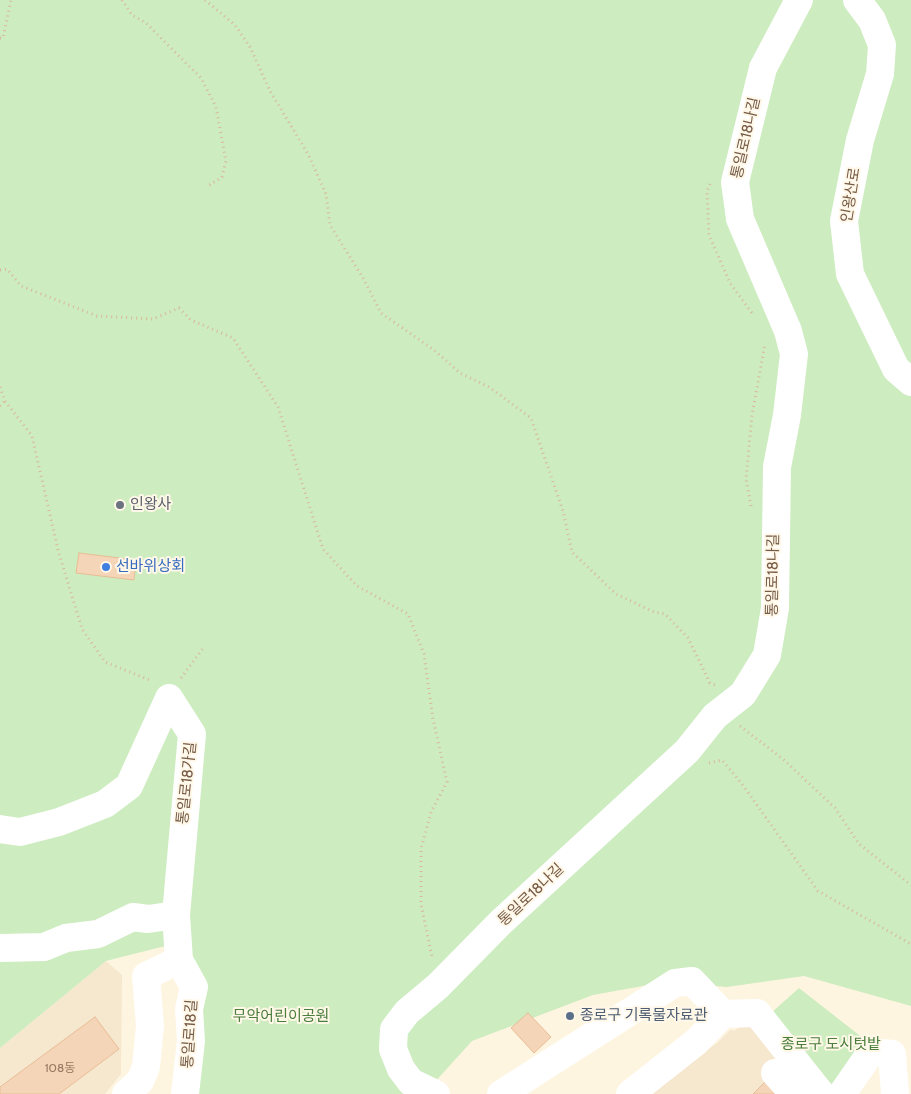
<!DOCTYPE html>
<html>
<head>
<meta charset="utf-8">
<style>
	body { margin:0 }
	canvas { display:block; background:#fef5e1 }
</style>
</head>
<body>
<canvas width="911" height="1094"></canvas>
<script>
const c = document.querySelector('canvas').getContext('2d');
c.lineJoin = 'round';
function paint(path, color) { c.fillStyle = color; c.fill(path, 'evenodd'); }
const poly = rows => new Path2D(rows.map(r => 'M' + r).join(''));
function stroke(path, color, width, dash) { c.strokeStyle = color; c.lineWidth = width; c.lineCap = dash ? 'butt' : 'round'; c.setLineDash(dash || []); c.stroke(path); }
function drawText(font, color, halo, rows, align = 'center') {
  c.font = font + ' Cabin,"Noto Sans KR",sans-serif'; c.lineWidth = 4; c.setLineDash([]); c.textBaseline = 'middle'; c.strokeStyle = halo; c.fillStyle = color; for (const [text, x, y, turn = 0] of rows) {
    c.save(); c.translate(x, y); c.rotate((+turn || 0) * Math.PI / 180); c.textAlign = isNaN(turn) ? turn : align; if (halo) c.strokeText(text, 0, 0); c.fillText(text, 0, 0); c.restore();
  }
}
paint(poly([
	[106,961,122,975,121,1074,105,1094,0,1094,0,1048],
	[746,1022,818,1094,644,1094,717,1043,731,1029,734,1031]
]), '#f6e7cf');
paint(poly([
	[0,0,911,0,911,1006,804,976,727,987,665,982,593,995,472,1041,424,1094,188,1094,192,1055,175,946,161,947,106,961,0,1048],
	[799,988,868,1042,832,1085,771,1013]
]), '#cdecbf');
const building = poly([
	[79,553,136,560,134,580,76,573,79,553],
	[528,1013,551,1037,534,1053,511,1028,528,1013],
	[95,1017,119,1049,59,1094,0,1094,0,1087,95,1017],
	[772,1075,790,1094,753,1094,772,1075]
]);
paint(building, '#f5d5b7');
stroke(building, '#e8bd96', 1);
stroke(poly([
	[122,0,132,15,146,23,201,78,216,107,226,161,222,177,208,186],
	[205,0,235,25,250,47,270,91,308,154,326,194,330,225,363,278,381,313,434,350,460,373,489,387,531,418,563,511,572,552,616,594,654,612,665,614,688,638,710,683,715,685],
	[0,38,3,38,11,0],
	[710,184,707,191,709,235,730,283,752,313],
	[0,270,7,269,21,286,97,316,153,319,179,308,191,320,233,338,278,407,323,549,357,586,408,614,424,654,433,719,447,782,431,812,421,849,421,904,432,957],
	[0,387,5,401,32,436,58,550,82,629,105,662,152,681],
	[0,406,5,401],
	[751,506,746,479,752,415,765,344],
	[181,678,204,647],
	[740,726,783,759,835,808,859,844,911,885],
	[709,763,722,760,742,784,818,891,911,944]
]), '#d9b89a', 3, [1, 4]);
stroke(poly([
	[857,0,872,20,882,45,880,74,860,140,844,221,850,274,896,369,911,382],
	[169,698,192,734,176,915,179,960],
	[0,829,20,832,59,822,105,804,129,786,169,698],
	[0,948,44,947,66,938,98,934,133,917,148,919,176,915],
	[775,1073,794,1094],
	[126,1094,140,1081,146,1067,150,1026,146,976,179,960,194,987,189,1009,191,1041,185,1094],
	[436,1094,411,1082,401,1069,393,1049,394,1029,407,1012,438,986,501,922,687,751,715,716,743,694,767,655,775,608,777,467,787,415,794,354,788,331,740,219,735,182,763,68,799,0],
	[501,1094,675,983,692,981,723,1014],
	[630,1094,696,1042,723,1014,757,1013,821,1094],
	[842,1094,871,1052,892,1054,895,1094]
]), '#fff', 28);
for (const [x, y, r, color] of [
	[120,505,5,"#6b7280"],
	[106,567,5,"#3f7fe0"],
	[570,1016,5,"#5c6f8a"]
]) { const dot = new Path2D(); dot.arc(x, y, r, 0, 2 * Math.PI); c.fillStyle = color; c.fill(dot); stroke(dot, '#fff8e8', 2); }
drawText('12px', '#967a62', null, [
	["108동",60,1068]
]);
drawText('15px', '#765b46', '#fff8e8', [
	["통일로18나길",746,138,-77],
	["인왕산로",851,195,-81],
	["통일로18나길",773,575,-89],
	["통일로18가길",187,783,-84],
	["통일로18나길",531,895,-43],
	["통일로18길",190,1034,-86]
]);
drawText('15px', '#5b616d', '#fff8e8', [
	["인왕사",130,505]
], 'left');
drawText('15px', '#366cbe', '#fff8e8', [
	["선바위상회",116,567]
], 'left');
drawText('15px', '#4e5e75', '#fff8e8', [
	["종로구 기록물자료관",580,1016]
], 'left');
drawText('15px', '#4b7d3d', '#fff8e8', [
	["무악어린이공원",281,1017],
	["종로구 도시텃밭",831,1045]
]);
</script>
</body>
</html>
